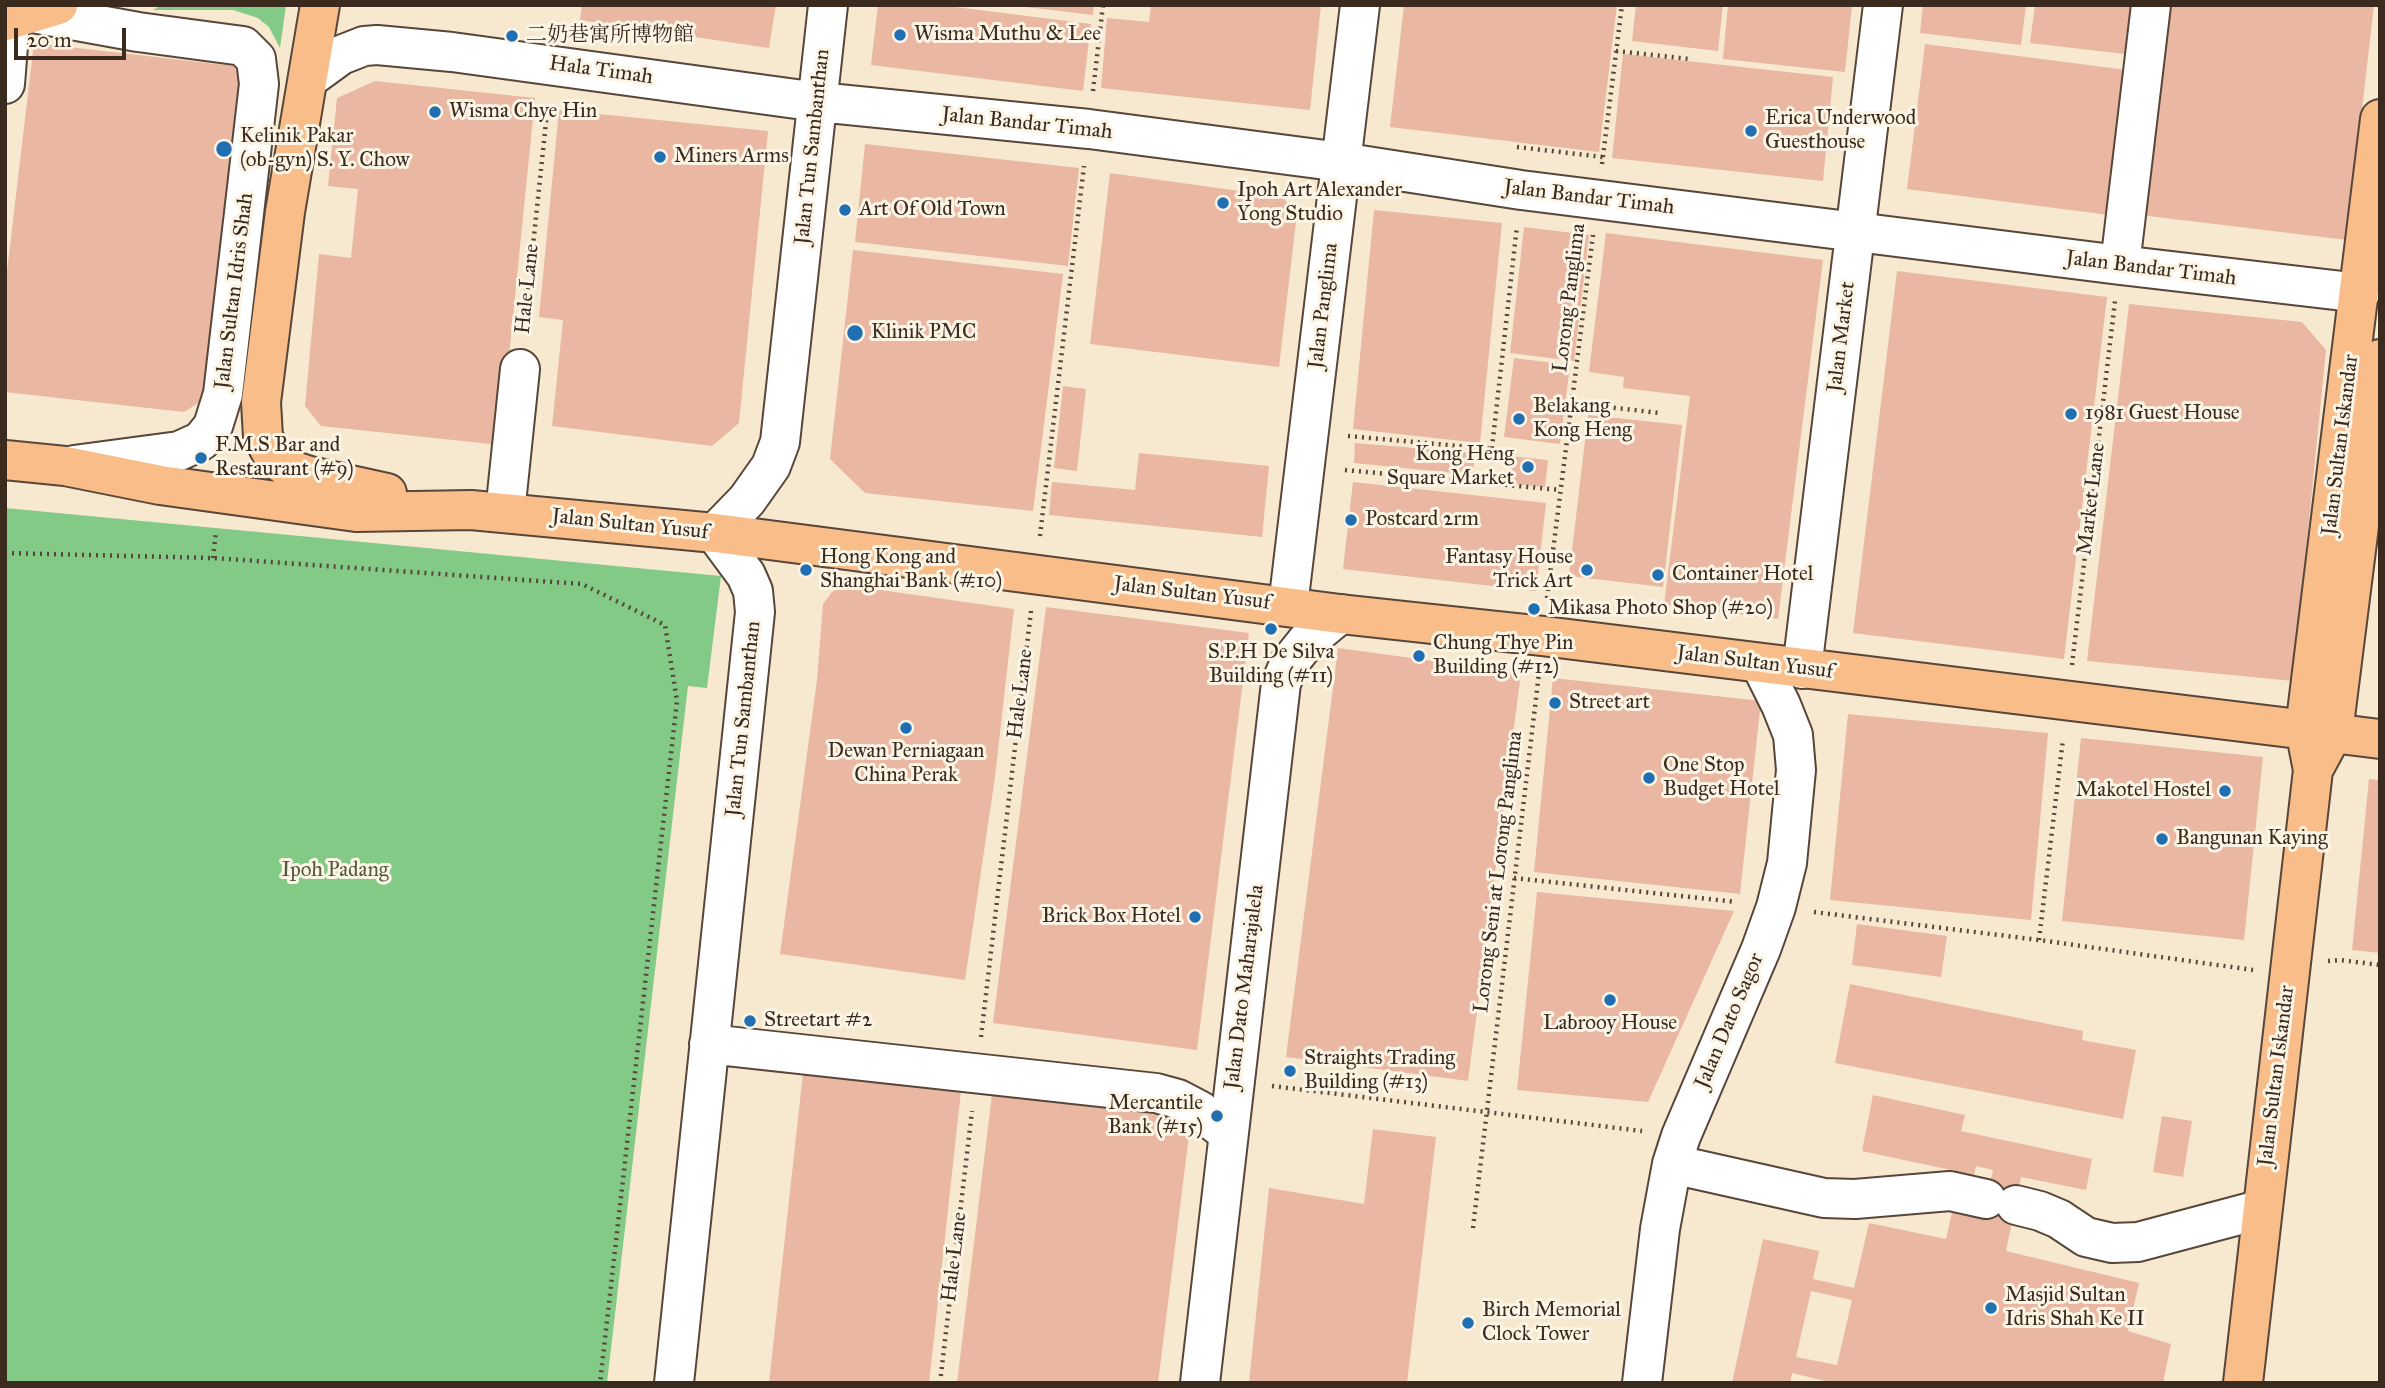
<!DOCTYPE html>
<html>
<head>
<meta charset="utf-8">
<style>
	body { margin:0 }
	#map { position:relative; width:2385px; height:1388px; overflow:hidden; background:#f7e8d0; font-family:"IM FELL Great Primer",serif }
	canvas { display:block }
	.frame { position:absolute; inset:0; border:7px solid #3b2a1e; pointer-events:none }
	.scale { position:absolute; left:14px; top:28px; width:112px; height:32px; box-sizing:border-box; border:4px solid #3b2a1e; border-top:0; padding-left:9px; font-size:21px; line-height:24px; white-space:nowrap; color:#3b2a1e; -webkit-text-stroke:5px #fcf5e5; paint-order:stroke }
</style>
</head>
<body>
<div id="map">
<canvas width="2385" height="1388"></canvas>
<div class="frame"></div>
<div class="scale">20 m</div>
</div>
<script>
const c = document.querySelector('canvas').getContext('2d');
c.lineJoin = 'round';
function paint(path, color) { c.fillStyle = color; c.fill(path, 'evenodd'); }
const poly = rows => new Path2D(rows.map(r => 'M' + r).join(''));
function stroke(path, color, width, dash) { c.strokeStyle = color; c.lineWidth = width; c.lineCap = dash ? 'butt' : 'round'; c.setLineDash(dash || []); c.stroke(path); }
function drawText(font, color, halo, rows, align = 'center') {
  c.font = font + ' "IM FELL Great Primer","Noto Serif SC",serif'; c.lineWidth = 6; c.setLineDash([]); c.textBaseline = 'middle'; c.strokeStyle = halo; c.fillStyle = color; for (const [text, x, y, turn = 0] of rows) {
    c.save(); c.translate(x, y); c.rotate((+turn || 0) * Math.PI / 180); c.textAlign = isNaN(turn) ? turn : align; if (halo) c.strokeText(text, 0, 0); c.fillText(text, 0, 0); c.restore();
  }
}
paint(poly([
	[162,5,286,5,280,48,269,27,258,18,233,10,153,10],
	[5,508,721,576,707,688,688,686,607,1383,5,1383]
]), '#83ca86');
paint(poly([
	[582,5,776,5,769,48,580,20],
	[878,5,939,5,1091,24,1083,91,871,65],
	[1027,5,1094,5,1093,15,1026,7],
	[1151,5,1321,5,1310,110,1101,88,1107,18,1149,22],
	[1404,5,1617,5,1599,152,1390,127],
	[1636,5,1723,5,1718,51,1632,41],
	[1728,5,1852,5,1845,72,1723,59],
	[1923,5,2026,5,2021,45,1920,33],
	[2035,5,2139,5,2133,55,2030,43],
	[2165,5,2374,5,2347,240,2140,215],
	[34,43,234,66,243,83,206,398,184,412,5,392,5,288],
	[1925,44,2127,70,2109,215,1907,189],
	[1623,54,1833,77,1823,181,1612,158],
	[375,81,535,98,500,445,321,426,305,406,319,254,351,258,358,189,328,186,337,98],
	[559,110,768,131,739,423,712,446,552,426,563,320,539,317],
	[865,144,1079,168,1068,266,855,242],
	[1110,173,1282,197,1297,213,1279,367,1090,344],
	[1374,210,1502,223,1480,443,1353,429],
	[1524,227,1589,235,1574,361,1510,353],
	[1606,233,1823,260,1778,619,1664,605,1690,396,1623,388,1624,377,1589,372],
	[853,250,1063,274,1033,511,865,493,830,459],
	[1897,271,2107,297,2064,659,1853,633],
	[2129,304,2302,322,2326,350,2293,681,2087,661],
	[1514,358,1570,365,1560,444,1504,437],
	[1063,386,1086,389,1077,471,1054,468],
	[1588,415,1682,425,1663,587,1569,576],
	[1355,443,1475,453,1473,475,1354,463],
	[1139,453,1269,466,1262,537,1049,515,1052,482,1135,490],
	[1510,456,1548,460,1545,487,1507,483],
	[1353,482,1546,503,1536,591,1343,569],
	[846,585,1014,609,995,777,965,980,780,954,817,680,823,604,832,592],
	[1046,607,1249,633,1197,1050,993,1023],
	[1338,648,1521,673,1468,1081,1286,1057],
	[1553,678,1761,701,1740,894,1534,872],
	[1848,714,2048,733,2031,920,1830,900],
	[2081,738,2263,757,2244,940,2062,921],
	[2369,779,2380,780,2380,953,2352,950],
	[1537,892,1734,911,1648,1102,1517,1090],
	[1857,924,1947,936,1941,977,1852,965],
	[1850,984,2083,1031,2082,1040,2136,1050,2123,1119,1835,1063],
	[803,1073,961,1091,929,1383,769,1383],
	[992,1094,1191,1119,1158,1383,957,1383],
	[1873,1095,1965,1115,1961,1131,2092,1159,2086,1190,2021,1177,2006,1251,2139,1283,2128,1331,2171,1344,2163,1383,1834,1383,1792,1373,1790,1383,1732,1383,1763,1239,1819,1251,1813,1279,1854,1288,1869,1223,1946,1239,1953,1208,1983,1214,1993,1170,1976,1166,1974,1175,1862,1151],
	[1811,1291,1852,1300,1837,1365,1796,1357],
	[2162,1116,2192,1121,2183,1177,2153,1172],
	[1373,1129,1436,1137,1407,1383,1249,1383,1269,1188,1364,1204]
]), '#eab7a3');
const minor = poly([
	[33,13,138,32,243,46,256,59,259,84,223,394,213,426,201,441,179,451,74,465],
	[308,79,341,55,364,46,377,45,452,52,818,102,1089,129,1341,162,1521,190,2120,265,2360,293],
	[5,84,10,20],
	[2120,265,2151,5],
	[505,513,520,369],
	[1288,606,1360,5],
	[1802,669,1883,5],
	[709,1044,1156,1093,1178,1099,1199,1110,1228,1133],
	[1672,1164,1824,1198,1855,1199,1950,1191,1986,1199],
	[2016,1205,2040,1211,2059,1219,2086,1237,2112,1243,2138,1242,2262,1209],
	[674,1383,755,612,753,591,746,575,715,533,747,500,771,466,780,442,828,5],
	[1200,1383,1281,683,1290,662,1306,642,1340,614],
	[1642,1383,1660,1229,1672,1164,1681,1136,1761,949,1776,907,1787,863,1796,770,1793,735,1781,705,1760,663]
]);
const major = poly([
	[320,5,285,212,261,402,263,437,274,458,291,470,310,476,387,493],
	[5,460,65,466,160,485,356,512,471,510,715,533,1340,614,1543,636,2380,739]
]);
const highway = poly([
	[5,21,58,5],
	[2313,770,2333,733,2380,359],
	[2243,1383,2313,770,2305,729,2380,119]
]);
stroke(minor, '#574639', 42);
stroke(major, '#574639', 42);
stroke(highway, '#574639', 42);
stroke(poly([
	[1616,51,1689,59],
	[1093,91,1103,5],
	[1517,147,1603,157],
	[1602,164,1622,5],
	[524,331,548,103],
	[1572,403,1660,413],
	[1348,436,1492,449],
	[1345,470,1561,490],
	[1488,483,1517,226],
	[1040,536,1084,166],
	[5,553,213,558,582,584,665,625,677,701,600,1383],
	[213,558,216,531],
	[1547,598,1593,235],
	[2072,665,2115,301],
	[1514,878,1736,902],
	[1814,912,2039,940,2253,970],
	[2039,940,2063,739],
	[2328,961,2340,960,2380,965],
	[981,1037,1031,611],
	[1272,1086,1642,1131],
	[1473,1228,1539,673],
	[940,1383,972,1111]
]), '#574639', 4.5, [2, 5]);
stroke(minor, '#fff', 38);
stroke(major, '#f8bd89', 38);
stroke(highway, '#f8bd89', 38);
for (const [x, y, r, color] of [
	[900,35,7,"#1f6fb2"],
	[512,36,7,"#1f6fb2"],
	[435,112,7,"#1f6fb2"],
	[1751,131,7,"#1f6fb2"],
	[224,149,9,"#1f6fb2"],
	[660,157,7,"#1f6fb2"],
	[1223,203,7,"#1f6fb2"],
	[845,210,7,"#1f6fb2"],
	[855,333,9,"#1f6fb2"],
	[2071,414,7,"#1f6fb2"],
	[1519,419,7,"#1f6fb2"],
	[201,458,7,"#1f6fb2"],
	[1528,467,7,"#1f6fb2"],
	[1351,520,7,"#1f6fb2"],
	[806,570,7,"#1f6fb2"],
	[1587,570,7,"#1f6fb2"],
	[1658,575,7,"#1f6fb2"],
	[1534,609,7,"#1f6fb2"],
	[1271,629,7,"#1f6fb2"],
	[1419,656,7,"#1f6fb2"],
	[1555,703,7,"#1f6fb2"],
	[906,728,7,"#1f6fb2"],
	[1649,778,7,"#1f6fb2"],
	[2225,791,7,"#1f6fb2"],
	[2162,839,7,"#1f6fb2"],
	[1195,917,7,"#1f6fb2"],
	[1610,1000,7,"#1f6fb2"],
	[750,1021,7,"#1f6fb2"],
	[1290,1071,7,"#1f6fb2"],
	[1217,1116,7,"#1f6fb2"],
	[1991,1308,7,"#1f6fb2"],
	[1468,1323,7,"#1f6fb2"]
]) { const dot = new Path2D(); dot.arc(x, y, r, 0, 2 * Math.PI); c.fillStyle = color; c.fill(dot); stroke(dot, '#fcf5e5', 2.5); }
drawText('21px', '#3b2a1e', '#fcf5e5', [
	["Wisma Muthu & Lee",914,35],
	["二奶巷寓所博物館",526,36],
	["Wisma Chye Hin",449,112],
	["Erica Underwood",1765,119],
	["Guesthouse",1765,143],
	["Kelinik Pakar",240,137],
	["(ob-gyn) S. Y. Chow",240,161],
	["Miners Arms",674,157],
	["Ipoh Art Alexander",1237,191],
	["Yong Studio",1237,215],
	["Art Of Old Town",859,210],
	["Klinik PMC",871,333],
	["Belakang",1533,407],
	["Kong Heng",1533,431],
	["1981 Guest House",2085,414],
	["F.M.S Bar and",215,446],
	["Restaurant (#9)",215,470],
	["Kong Heng",1514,455,"right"],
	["Square Market",1514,479,"right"],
	["Postcard 2rm",1365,520],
	["Hong Kong and",820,558],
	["Shanghai Bank (#10)",820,582],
	["Fantasy House",1573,558,"right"],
	["Trick Art",1573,582,"right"],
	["Container Hotel",1672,575],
	["Mikasa Photo Shop (#20)",1548,609],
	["Chung Thye Pin",1433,644],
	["Building (#12)",1433,668],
	["S.P.H De Silva",1271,653,"center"],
	["Building (#11)",1271,677,"center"],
	["Street art",1569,703],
	["Dewan Perniagaan",906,752,"center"],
	["China Perak",906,776,"center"],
	["One Stop",1663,766],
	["Budget Hotel",1663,790],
	["Makotel Hostel",2211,791,"right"],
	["Bangunan Kaying",2176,839],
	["Brick Box Hotel",1181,917,"right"],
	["Streetart #2",764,1021],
	["Labrooy House",1610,1024,"center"],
	["Straights Trading",1304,1059],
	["Building (#13)",1304,1083],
	["Mercantile",1203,1104,"right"],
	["Bank (#15)",1203,1128,"right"],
	["Masjid Sultan",2005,1296],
	["Idris Shah Ke II",2005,1320],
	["Birch Memorial",1482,1311],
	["Clock Tower",1482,1335]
], 'left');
drawText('21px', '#3b2a1e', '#fcf5e5', [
	["Hala Timah",601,71,8],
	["Jalan Bandar Timah",1027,124,6],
	["Jalan Tun Sambanthan",813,147,-84],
	["Jalan Bandar Timah",1589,198,7],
	["Jalan Bandar Timah",2151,269,7],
	["Hale Lane",528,289,-84],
	["Jalan Sultan Idris Shah",235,291,-83],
	["Lorong Panglima",1570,298,-83],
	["Jalan Panglima",1324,306,-83],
	["Jalan Market",1842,337,-83],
	["Jalan Sultan Iskandar",2341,445,-83],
	["Market Lane",2092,499,-83],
	["Jalan Sultan Yusuf",630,525,6],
	["Jalan Sultan Yusuf",1192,594,7],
	["Jalan Sultan Yusuf",1755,663,7],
	["Hale Lane",1021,694,-83],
	["Jalan Tun Sambanthan",744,719,-84],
	["Lorong Seni at Lorong Panglima",1499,872,-83],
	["Jalan Dato Maharajalela",1245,987,-83],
	["Jalan Dato Sagor",1730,1021,-67],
	["Jalan Sultan Iskandar",2277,1076,-83],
	["Hale Lane",955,1257,-83]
]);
drawText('21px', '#515a3d', '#fcf5e5', [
	["Ipoh Padang",335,871]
]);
</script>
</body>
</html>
